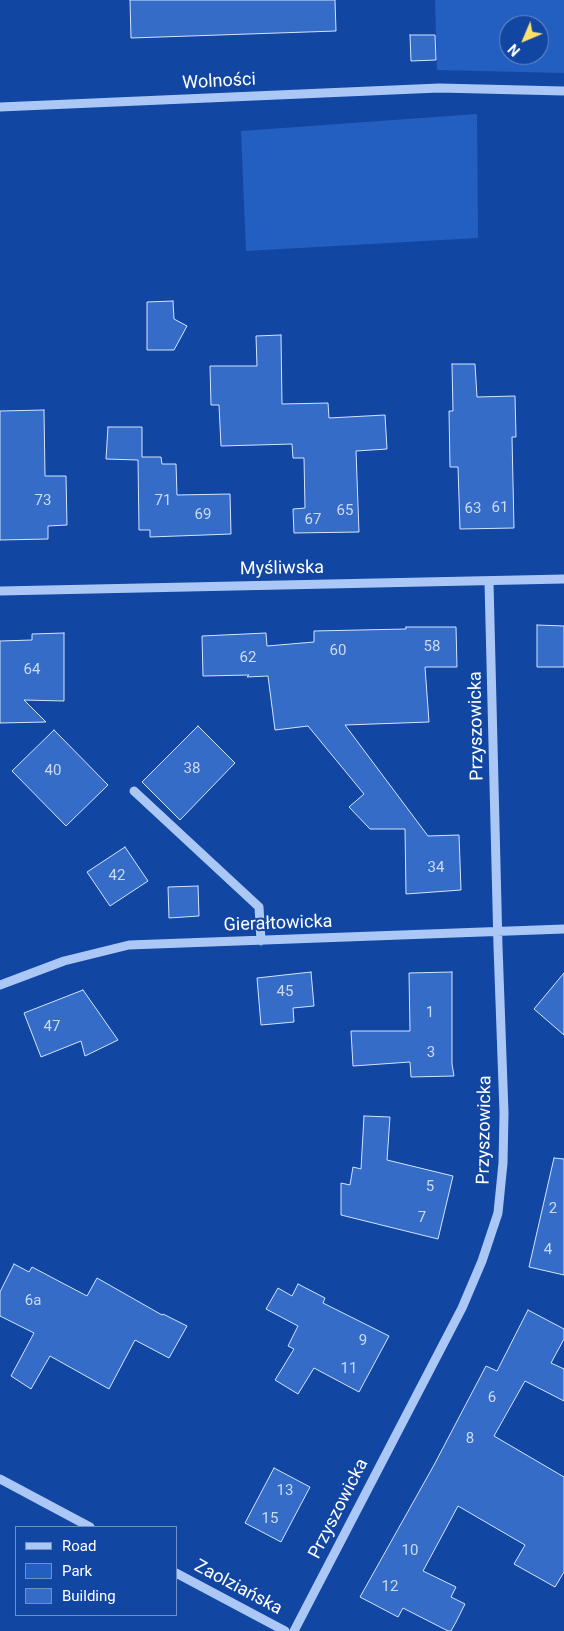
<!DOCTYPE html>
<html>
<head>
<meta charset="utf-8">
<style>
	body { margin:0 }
	#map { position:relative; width:564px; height:1631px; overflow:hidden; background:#1146a2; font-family:Roboto,sans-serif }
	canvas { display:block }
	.legend { position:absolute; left:15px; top:1526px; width:162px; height:90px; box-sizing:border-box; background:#1146a2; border:1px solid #7090c7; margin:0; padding:6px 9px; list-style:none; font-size:15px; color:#fff }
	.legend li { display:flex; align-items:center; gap:10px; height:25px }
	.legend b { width:25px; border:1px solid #7090c7 }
	.north { position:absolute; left:499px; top:15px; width:50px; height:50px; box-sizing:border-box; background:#1146a2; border:1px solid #7090c7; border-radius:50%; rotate:225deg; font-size:14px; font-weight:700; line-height:20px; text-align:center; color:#fff }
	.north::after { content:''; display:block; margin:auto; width:18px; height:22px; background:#ffe06f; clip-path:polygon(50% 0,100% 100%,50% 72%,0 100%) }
</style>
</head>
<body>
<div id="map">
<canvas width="564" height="1631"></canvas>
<ul class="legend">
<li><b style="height:6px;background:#abc7f6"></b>Road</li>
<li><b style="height:14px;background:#235fc1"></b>Park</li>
<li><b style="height:14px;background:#356cc7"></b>Building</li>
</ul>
<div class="north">N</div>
</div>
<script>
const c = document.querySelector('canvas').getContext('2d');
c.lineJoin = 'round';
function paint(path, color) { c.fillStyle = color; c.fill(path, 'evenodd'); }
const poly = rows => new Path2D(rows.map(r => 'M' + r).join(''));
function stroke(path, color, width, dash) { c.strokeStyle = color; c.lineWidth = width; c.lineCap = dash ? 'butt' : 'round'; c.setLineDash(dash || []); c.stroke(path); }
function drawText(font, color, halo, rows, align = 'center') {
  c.font = font + ' Roboto,sans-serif'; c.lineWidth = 4; c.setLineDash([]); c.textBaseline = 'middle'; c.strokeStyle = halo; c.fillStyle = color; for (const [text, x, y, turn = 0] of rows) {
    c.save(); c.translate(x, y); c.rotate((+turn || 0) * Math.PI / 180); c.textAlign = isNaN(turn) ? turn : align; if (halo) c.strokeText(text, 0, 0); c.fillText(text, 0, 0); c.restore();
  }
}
paint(poly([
	[435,0,564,0,564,73,437,70],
	[509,25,539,25,539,55,509,55],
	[477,114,478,238,246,251,241,131]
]), '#235fc1');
const building = poly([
	[130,0,335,0,336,31,131,38,130,0],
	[410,35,435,35,436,60,411,61,410,35],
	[173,301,174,319,187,326,174,350,147,350,147,302,173,301],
	[281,335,282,404,328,403,329,418,385,415,387,449,356,451,359,532,294,533,293,509,305,508,304,458,293,458,292,444,221,446,219,405,211,405,210,366,257,366,256,336,281,335],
	[452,364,475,364,477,397,515,396,516,437,512,437,514,528,460,529,458,467,450,467,449,411,453,411,452,364],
	[44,410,45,476,66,476,67,525,48,526,48,539,0,540,0,411,44,410],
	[108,427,142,427,142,457,161,457,162,464,176,464,177,495,230,494,231,534,150,537,150,530,139,530,138,460,106,459,108,427],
	[537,625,564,626,564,667,537,667,537,625],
	[406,627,456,627,457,667,425,667,429,722,345,725,428,836,459,835,461,890,406,894,405,829,370,829,349,807,364,794,308,726,275,730,268,676,247,677,249,675,203,676,202,636,266,633,267,646,314,642,314,631,406,629,406,627],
	[64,633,64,701,24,700,46,722,0,723,0,641,32,640,32,634,64,633],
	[198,726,235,763,180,820,142,782,198,726],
	[54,730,108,785,66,826,12,771,54,730],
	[125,847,148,881,110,906,87,872,125,847],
	[198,886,199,916,169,918,168,887,198,886],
	[311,972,314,1006,293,1008,294,1022,261,1025,257,978,311,972],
	[452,972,452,1064,454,1076,411,1077,410,1062,353,1066,351,1031,410,1031,409,973,452,972],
	[564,973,564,1035,534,1009,564,973],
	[83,990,118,1040,85,1056,81,1041,41,1057,24,1013,83,990],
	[364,1116,390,1117,387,1160,453,1176,438,1239,341,1215,341,1183,350,1185,353,1167,361,1169,364,1116],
	[554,1158,564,1159,564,1275,529,1267,554,1158],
	[14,1264,29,1272,32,1267,87,1296,97,1278,162,1315,163,1314,187,1326,169,1358,135,1340,109,1389,50,1356,31,1389,11,1376,34,1333,0,1316,0,1292,14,1264],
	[298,1284,325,1298,323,1303,389,1336,359,1392,314,1368,298,1394,275,1380,294,1349,288,1346,298,1326,266,1309,278,1288,292,1296,298,1284],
	[528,1310,564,1329,564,1339,551,1363,564,1369,564,1401,525,1381,494,1436,564,1477,564,1572,555,1587,514,1564,525,1545,458,1506,423,1571,456,1587,451,1597,465,1604,456,1622,451,1631,448,1631,403,1608,398,1617,360,1597,434,1465,486,1366,497,1371,528,1310],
	[274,1468,310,1487,281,1542,245,1523,274,1468]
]);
paint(building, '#356cc7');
stroke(building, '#d4e4fe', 1);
stroke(poly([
	[0,107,439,88,564,91],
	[0,591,564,579],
	[134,791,259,907,261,941],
	[0,985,64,961,129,945,564,929],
	[0,1479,90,1527],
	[176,1573,285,1631],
	[294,1631,462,1308,482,1261,498,1213,503,1163,504,1113,498,946,489,582]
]), '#abc7f6', 9);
drawText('15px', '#ccdaf1', null, [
	["73",43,501],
	["71",163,501],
	["61",500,508],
	["63",473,509],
	["65",345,511],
	["69",203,515],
	["67",313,520],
	["58",432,647],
	["60",338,651],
	["62",248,658],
	["64",32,670],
	["38",192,769],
	["40",53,771],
	["34",436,868],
	["42",117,876],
	["45",285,992],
	["1",430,1013],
	["47",52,1027],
	["3",431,1053],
	["5",430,1187],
	["2",553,1209],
	["7",422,1218],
	["4",548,1250],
	["6a",33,1301],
	["9",363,1341],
	["11",349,1369],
	["6",492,1398],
	["8",470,1439],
	["13",285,1491],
	["15",270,1519],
	["10",410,1551],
	["12",390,1587]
]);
drawText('18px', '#fff', '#1146a2', [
	["Wolności",219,82,-3],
	["Myśliwska",282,569,-1],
	["Przyszowicka",477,726,-91],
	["Gierałtowicka",278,924,-2],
	["Przyszowicka",485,1130,-89],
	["Przyszowicka",339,1509,-63],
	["Zaolziańska",238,1588,28]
]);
</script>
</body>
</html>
